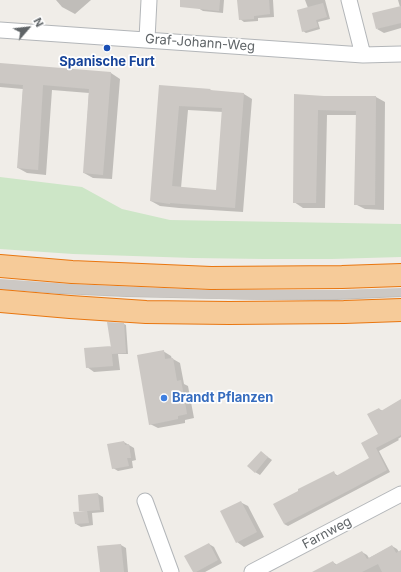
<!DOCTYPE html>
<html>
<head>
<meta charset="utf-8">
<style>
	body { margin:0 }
	#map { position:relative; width:401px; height:572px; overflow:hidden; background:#f0ede8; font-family:Inter,sans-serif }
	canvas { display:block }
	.north { position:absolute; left:8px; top:8px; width:40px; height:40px; -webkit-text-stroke:3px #fff; paint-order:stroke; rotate:62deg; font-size:11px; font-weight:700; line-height:16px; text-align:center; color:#5f6467 }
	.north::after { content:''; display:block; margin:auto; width:14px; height:18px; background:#5f6467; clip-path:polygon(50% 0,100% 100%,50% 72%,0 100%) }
</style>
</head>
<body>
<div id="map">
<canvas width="401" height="572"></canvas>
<div class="north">N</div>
</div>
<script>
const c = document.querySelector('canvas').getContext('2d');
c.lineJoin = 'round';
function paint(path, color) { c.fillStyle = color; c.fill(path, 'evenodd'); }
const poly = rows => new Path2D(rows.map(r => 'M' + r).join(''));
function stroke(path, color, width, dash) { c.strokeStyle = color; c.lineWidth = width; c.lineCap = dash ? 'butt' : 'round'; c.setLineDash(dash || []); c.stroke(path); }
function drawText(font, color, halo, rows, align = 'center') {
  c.font = font + ' Inter,sans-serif'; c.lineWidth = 3.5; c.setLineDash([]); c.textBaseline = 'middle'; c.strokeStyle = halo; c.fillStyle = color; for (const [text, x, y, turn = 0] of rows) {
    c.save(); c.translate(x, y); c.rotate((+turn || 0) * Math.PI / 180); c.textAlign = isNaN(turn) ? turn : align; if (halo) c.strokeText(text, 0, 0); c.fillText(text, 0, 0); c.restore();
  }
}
paint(poly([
	[0,177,82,187,122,209,170,220,401,224,401,257,332,259,263,259,193,258,73,254,0,249]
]), '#cde6c7');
paint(poly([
	[56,0,91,0,75,14,62,7],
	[199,0,224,0,223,13,203,11,198,8],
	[238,0,273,0,274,17,258,18,258,21,244,22,240,19],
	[305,0,325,0,330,19,318,22,320,29,306,33,303,31,308,8],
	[398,0,401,0,401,28,384,33,377,29,400,7],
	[0,64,111,73,120,79,112,179,93,178,84,173,89,93,52,90,46,175,27,173,18,168,23,89,0,87],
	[160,86,210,90,213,91,244,94,252,99,243,212,179,208,160,206,151,201],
	[188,110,223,112,217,191,181,188],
	[295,95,324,97,376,97,385,102,384,210,365,209,355,204,357,115,327,115,325,208,303,208,294,202],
	[0,280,71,285,210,291,342,290,401,289,401,297,337,300,265,300,126,297,60,294,0,289],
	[124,324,126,325,128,354,118,354,120,370,94,372,87,367,111,347],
	[163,351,171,356,172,359,173,359,180,363,184,384,188,386,194,418,185,420,185,423,158,428,150,424],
	[401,401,401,437,398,439,399,440,379,451,390,472,288,526,284,524,334,473,338,476,371,458,379,435,379,409,383,411],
	[124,442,134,448,136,460,132,461,133,468,118,471,113,468],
	[261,452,272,460,260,475,255,472],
	[98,494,103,497,104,512,92,513,93,525,81,527,76,524],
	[240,502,248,506,264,537,244,547,237,542],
	[209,544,214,547,222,563,205,572,194,572],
	[121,545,126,548,128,572,101,572],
	[392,546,397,549,399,552,401,551,401,572,320,572,333,562,337,565,362,552,367,555,369,558]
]), '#0003');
paint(poly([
	[180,0,220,0,219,11,180,7],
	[237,0,269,0,270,14,254,16,254,19,239,20],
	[323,3,327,17,316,20,318,27,302,32,297,10],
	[401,6,401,23,376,29,372,13],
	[0,63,111,72,103,175,83,173,89,89,43,85,38,170,17,168,23,85,0,83],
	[159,85,211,89,210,90,244,93,235,208,170,203,170,204,150,201],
	[179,106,222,108,216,190,172,186],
	[294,94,324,96,376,96,375,205,354,205,356,111,318,110,316,203,293,203],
	[0,279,71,284,210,290,342,290,401,288,401,296,334,299,262,300,123,296,57,293,0,289],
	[107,322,124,323,126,353,112,354],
	[111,346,113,366,86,368,84,348],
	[164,350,165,359,173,358,177,381,181,380,187,414,178,416,178,419,149,425,137,355],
	[401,399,401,435,376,448,387,470,348,491,284,524,273,504,298,491,298,489,334,471,336,476,369,458,361,443,378,434,367,414,379,408,381,411],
	[124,441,125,445,129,444,131,458,127,458,129,466,112,469,107,444],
	[261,451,268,457,255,473,247,466],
	[98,493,100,510,87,511,89,523,75,524,73,512,85,511,79,512,78,495],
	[241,501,257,532,236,543,220,511],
	[209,543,218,560,196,572,193,572,184,556],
	[121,544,124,572,100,572,97,546],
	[392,545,396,553,401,550,401,572,382,572,378,564,362,572,312,572,333,561,335,565,362,551,367,559]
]), '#ccc8c4');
const street = poly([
	[349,0,363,55],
	[0,30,363,55,401,54],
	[147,39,149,0],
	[145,501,171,572],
	[252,572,401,494]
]);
const highway = poly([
	[0,266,72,272,211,278,342,277,401,275],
	[0,301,70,307,146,312,229,313,344,312,401,310]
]);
stroke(street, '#b3b6b9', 17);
stroke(highway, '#e9760f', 24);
stroke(street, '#fff', 15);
stroke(highway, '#f6cb99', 22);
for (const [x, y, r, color] of [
	[107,48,4,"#1a4fb4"],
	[164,398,4,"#3f7fe0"]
]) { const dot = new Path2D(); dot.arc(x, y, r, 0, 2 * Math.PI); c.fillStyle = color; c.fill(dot); stroke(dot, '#fff', 1.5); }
drawText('13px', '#5f6467', '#fff', [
	["Graf-Johann-Weg",200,43,4],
	["Farnweg",327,533,-28]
]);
drawText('bold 13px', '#164399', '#fff', [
	["Spanische Furt",107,62]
]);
drawText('bold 13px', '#366cbe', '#fff', [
	["Brandt Pflanzen",172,398]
], 'left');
</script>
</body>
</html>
